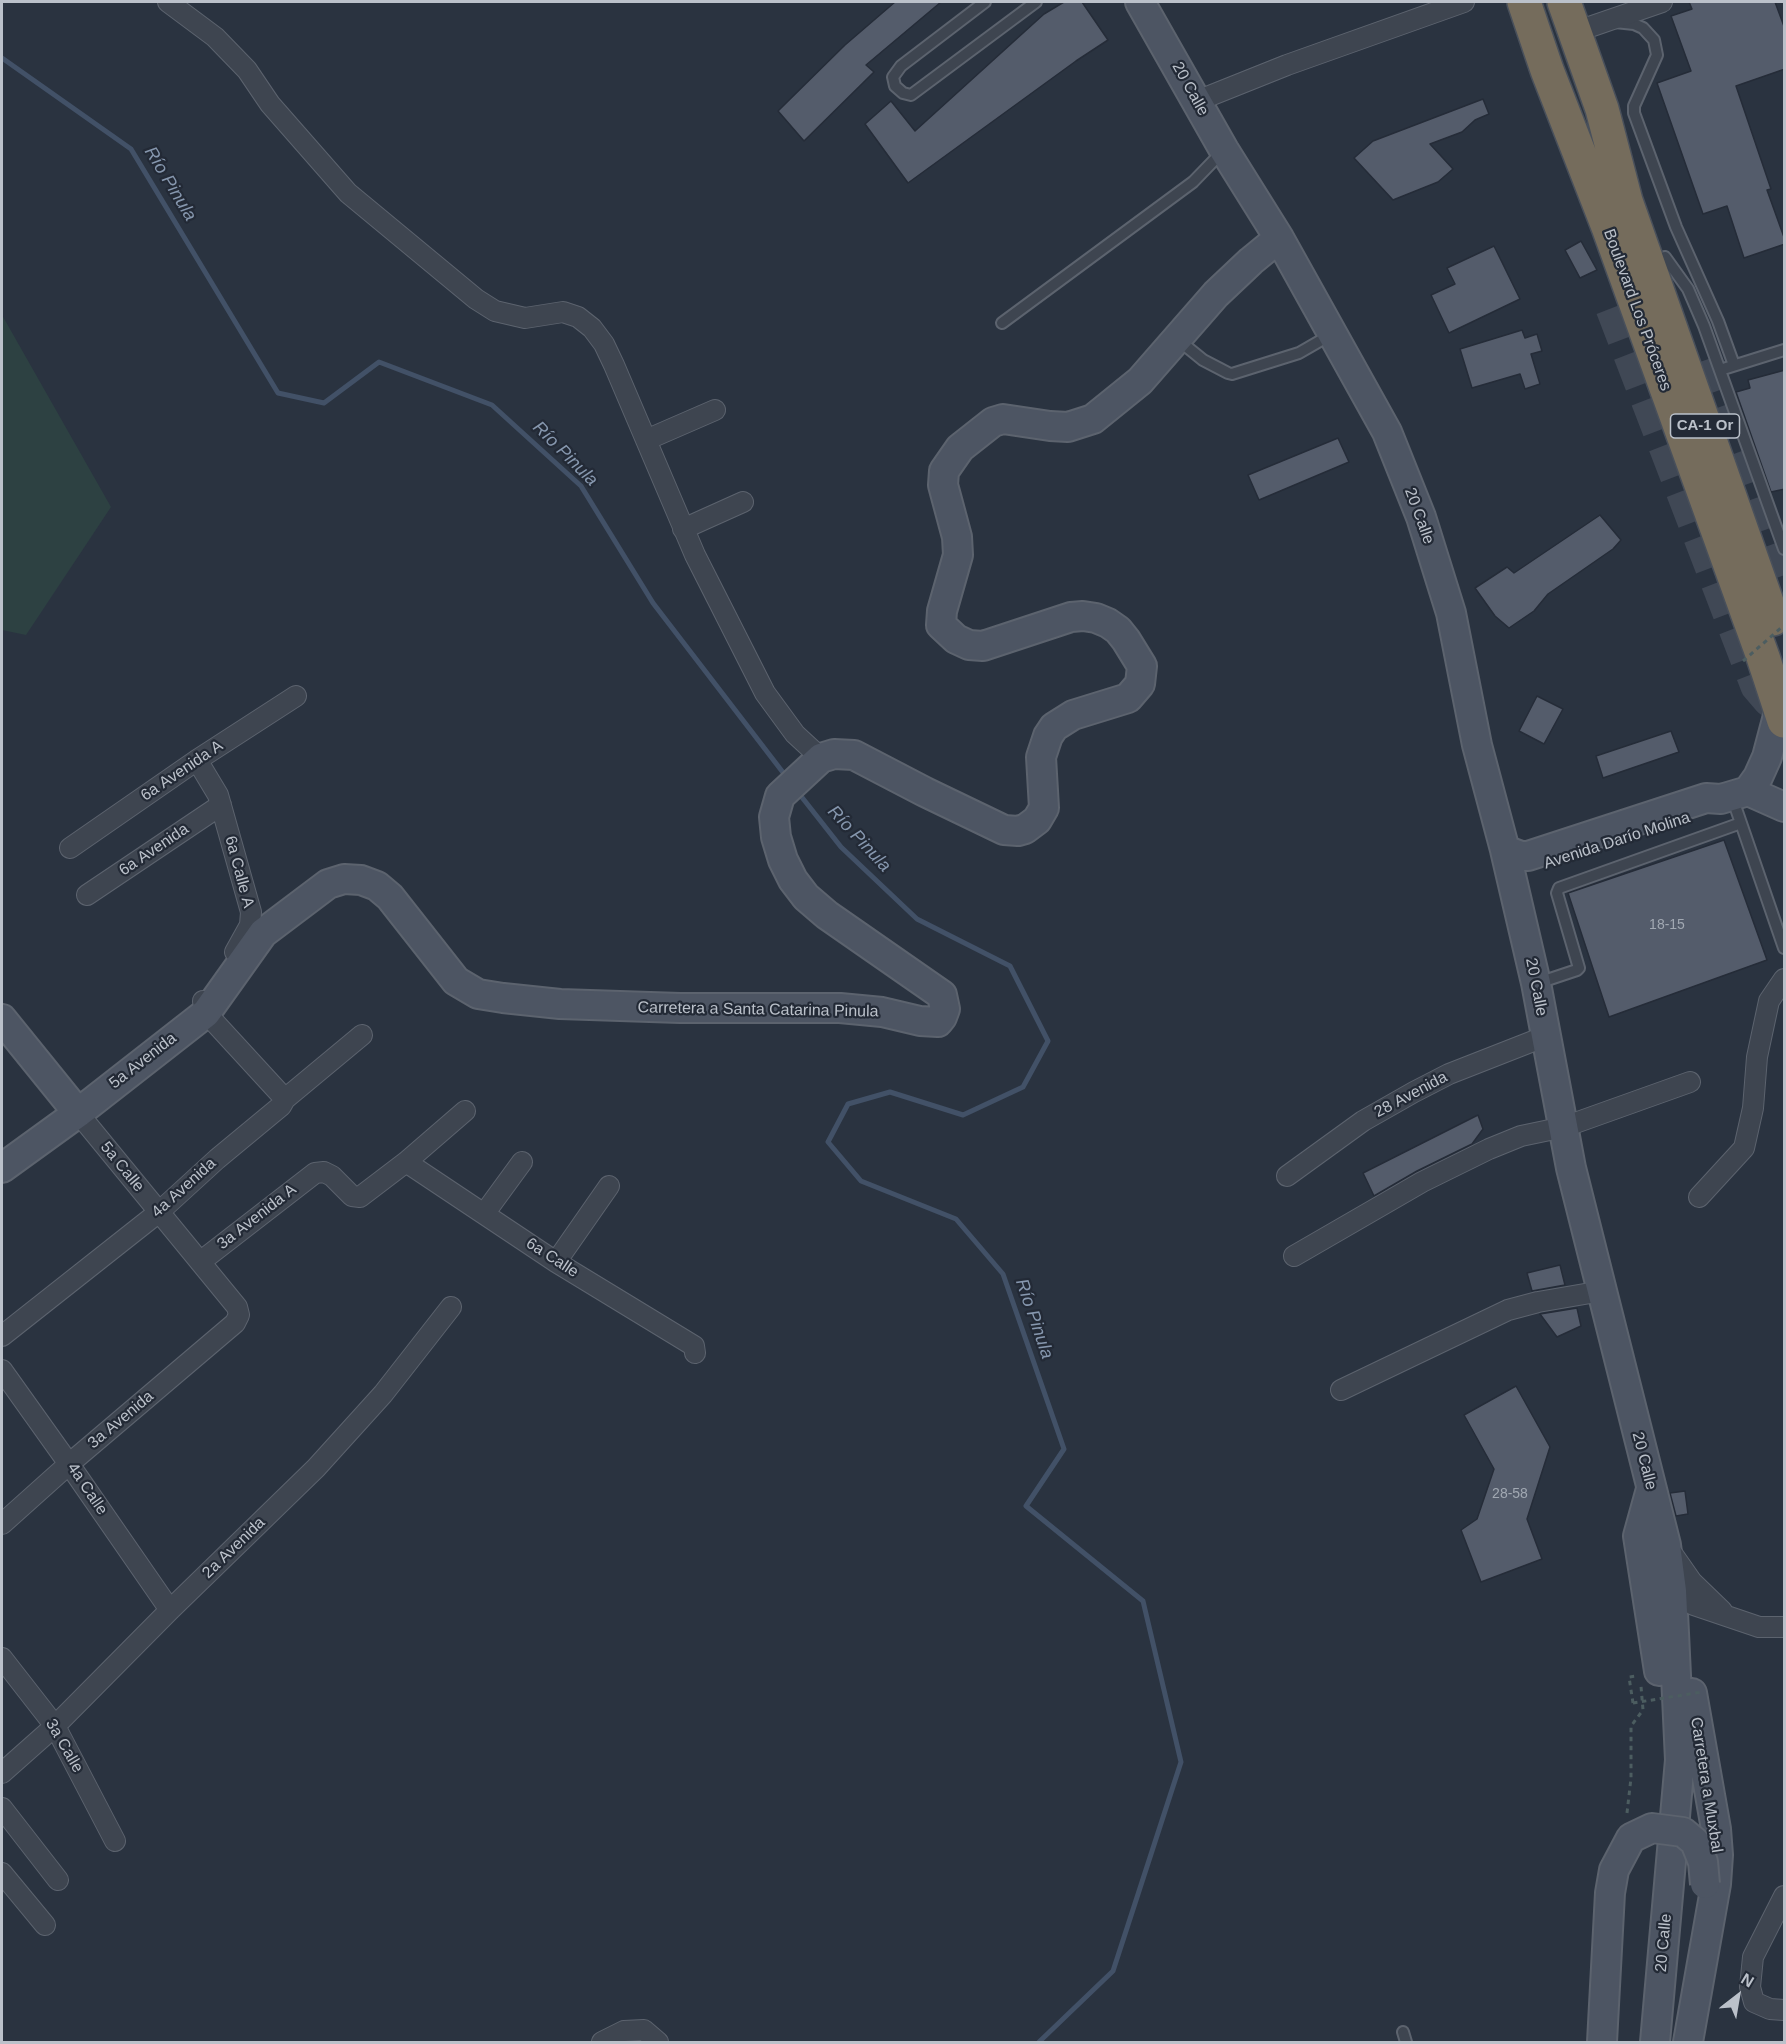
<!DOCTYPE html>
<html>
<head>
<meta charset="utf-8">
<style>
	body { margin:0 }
	#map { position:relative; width:1786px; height:2044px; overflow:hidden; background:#2a3340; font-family:Helvetica,sans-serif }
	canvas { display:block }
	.frame { position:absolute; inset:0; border:3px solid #bbc1ca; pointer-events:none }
	.north { position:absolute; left:1708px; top:1966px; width:60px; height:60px; -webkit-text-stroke:4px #232a36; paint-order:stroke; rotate:31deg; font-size:16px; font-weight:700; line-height:24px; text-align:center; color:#bbc1ca }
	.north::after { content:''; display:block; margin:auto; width:21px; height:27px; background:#bbc1ca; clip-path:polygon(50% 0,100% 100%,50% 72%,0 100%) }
</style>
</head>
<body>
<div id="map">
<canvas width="1786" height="2044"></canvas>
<div class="frame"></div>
<div class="north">N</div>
</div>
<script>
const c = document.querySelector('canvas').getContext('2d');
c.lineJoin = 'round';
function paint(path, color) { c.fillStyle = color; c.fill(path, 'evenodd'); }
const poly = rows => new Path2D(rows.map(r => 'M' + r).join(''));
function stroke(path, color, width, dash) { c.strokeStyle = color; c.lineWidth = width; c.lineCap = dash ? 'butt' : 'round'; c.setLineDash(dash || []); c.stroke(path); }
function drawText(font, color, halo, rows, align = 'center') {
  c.font = font + ' Helvetica,sans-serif'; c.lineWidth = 4.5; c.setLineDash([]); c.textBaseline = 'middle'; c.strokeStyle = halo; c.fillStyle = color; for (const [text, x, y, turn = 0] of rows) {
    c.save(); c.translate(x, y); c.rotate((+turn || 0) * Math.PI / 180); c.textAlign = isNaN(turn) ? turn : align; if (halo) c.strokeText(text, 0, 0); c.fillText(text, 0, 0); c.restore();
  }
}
paint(poly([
	[2,315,111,507,26,635,2,630]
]), '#2d4142');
stroke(poly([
	[2,58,131,149,278,393,324,403,379,362,492,405,581,486,653,603,788,779],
	[797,791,841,847,917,919,1010,966,1048,1041,1023,1087,963,1115,890,1092,848,1104,828,1142,861,1181,956,1219,1003,1274,1064,1449,1026,1506,1143,1601,1181,1762,1113,1971,1039,2042]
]), '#425167', 5);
const building = poly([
	[895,2,941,2,866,65,874,72,804,141,778,111,845,45,895,2],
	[1064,2,1082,2,1108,40,1076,61,908,183,865,124,891,101,915,131,1044,14,1064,2],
	[1689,2,1775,2,1785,29,1785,69,1736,86,1771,189,1767,190,1785,240,1785,244,1744,258,1727,206,1703,214,1657,83,1691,71,1671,16,1692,9,1689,2],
	[1483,99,1489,114,1475,120,1462,132,1430,144,1453,169,1438,182,1393,200,1354,158,1373,141,1483,99],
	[1581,241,1597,270,1580,278,1565,250,1581,241],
	[1494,246,1520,299,1449,333,1431,295,1455,284,1447,268,1494,246],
	[1522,330,1525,338,1537,334,1542,351,1531,354,1540,384,1525,389,1520,374,1472,388,1460,349,1522,330],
	[1785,370,1785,489,1771,492,1736,392,1750,388,1748,380,1785,370],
	[1338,438,1349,462,1259,500,1248,475,1338,438],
	[1600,515,1621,540,1613,549,1548,594,1534,611,1509,628,1495,616,1475,588,1507,567,1514,573,1600,515],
	[1537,696,1563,709,1544,744,1519,731,1537,696],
	[1671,731,1679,752,1603,778,1596,756,1671,731],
	[1724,840,1767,960,1609,1017,1568,893,1724,840],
	[1478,1115,1483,1129,1472,1144,1417,1171,1374,1196,1363,1173,1478,1115],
	[1560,1265,1565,1285,1532,1291,1527,1273,1560,1265],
	[1577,1308,1581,1326,1557,1337,1540,1314,1577,1308],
	[1516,1386,1550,1447,1527,1519,1542,1559,1481,1582,1461,1530,1477,1519,1494,1469,1464,1415,1516,1386],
	[1685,1491,1688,1514,1676,1516,1670,1493,1685,1491]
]);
paint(building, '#545c6b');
stroke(building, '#252c38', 1.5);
stroke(poly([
	[1612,308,1757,686,1769,700,1775,701],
	[1700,362,1784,594]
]), '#404855', 33, [33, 16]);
const lane = poly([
	[985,2,901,66,893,77,895,86,903,93,911,95,1036,2],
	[1615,22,1634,24,1643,28,1654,40,1657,55,1634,106,1634,113,1676,227,1718,321,1734,365],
	[1665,257,1688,289,1704,326,1784,549],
	[1002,323,1193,182,1224,150],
	[1187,347,1203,360,1228,373,1232,374,1299,353,1332,334],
	[1720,370,1784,350],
	[1732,797,1784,948],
	[1538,983,1577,970,1579,968,1557,893,1559,888,1741,823],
	[1403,2032,1406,2042]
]);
const street = poly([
	[168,2,215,37,247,70,270,104,348,193,476,299,495,311,525,318,563,312,578,317,592,328,604,344,614,365,695,555,765,693,795,734,821,758],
	[1575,32,1662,2],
	[1197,101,1287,65,1464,2],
	[646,440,715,410],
	[683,529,743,502],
	[197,760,218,795,251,912,250,925,235,952],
	[70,848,197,760,296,696],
	[87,895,221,805],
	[203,1001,206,1013,285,1099],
	[406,1162,556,1262,694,1346,695,1353],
	[1287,1176,1363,1121,1414,1092,1449,1074,1546,1036],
	[1699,1197,1744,1148,1753,1108,1757,1057,1769,1001,1784,979],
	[484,1214,522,1162],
	[1294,1256,1422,1182,1489,1149,1521,1136,1564,1127,1690,1082],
	[200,1262,315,1173,324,1172,332,1176,352,1196,360,1197,406,1162,465,1111],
	[556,1262,609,1186],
	[2,1336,159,1212,217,1159,281,1106,285,1099,362,1035],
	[2,1370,69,1464,170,1610],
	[1341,1390,1508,1310,1538,1302,1602,1291],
	[2,1524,69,1464,235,1323,239,1315,237,1307,78,1113],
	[1669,1549,1692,1582,1722,1611],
	[1672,1591,1694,1605,1759,1627,1784,1627],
	[2,1658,55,1726,115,1841],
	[2,1773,55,1726,170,1610,316,1468,383,1394,451,1307],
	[2,1808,58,1880],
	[2,1873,45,1925],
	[1784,1896,1753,1957,1750,1987,1754,2002,1770,2009,1784,2010],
	[602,2042,624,2031,644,2030,658,2042]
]);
const secondary = poly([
	[1140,2,1224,150,1279,238,1387,432,1421,517,1451,613,1477,745,1505,850,1536,983,1571,1168,1666,1545,1672,1591,1680,1760,1655,2042],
	[1748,791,1784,807],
	[1505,850,1521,856,1528,856,1706,798,1721,799,1748,791,1758,777,1767,757,1780,708],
	[2,1019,78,1113],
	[2,1168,78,1113,206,1013,263,933,328,884,344,879,361,880,377,886,390,897,456,981,478,994,503,998,560,1004,680,1008,840,1008,882,1012,920,1021,938,1022,942,1017,945,1009,942,995,827,915,806,897,793,880,783,860,776,837,774,817,780,796,821,758,834,754,854,755,925,792,1004,830,1018,831,1025,829,1037,820,1044,808,1041,757,1048,736,1054,727,1073,715,1128,698,1140,684,1142,666,1126,640,1118,630,1108,623,1096,618,1083,616,1071,617,983,646,969,645,956,639,941,625,942,611,958,555,957,537,943,485,944,471,960,448,993,422,1003,419,1050,426,1068,427,1093,419,1140,381,1216,294,1251,261,1279,238],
	[1651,1489,1638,1536,1659,1671],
	[1688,2042,1716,1884,1718,1855,1716,1829,1692,1693]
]);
const highway = poly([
	[1524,2,1547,70,1608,227,1763,657,1784,721],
	[1564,2,1602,109,1626,201,1773,619]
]);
stroke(lane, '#5c636e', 14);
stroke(street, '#5c636e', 22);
stroke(secondary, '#5c636e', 32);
stroke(highway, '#49505b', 36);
stroke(poly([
	[1633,1703,1629,1677,1637,1676],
	[1627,1813,1631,1778,1631,1726,1643,1710,1641,1686]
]), '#4c5d60', 3, [4.5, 4.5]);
stroke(lane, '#3e4550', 10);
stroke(street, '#3e4550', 20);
stroke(secondary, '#4d5563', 28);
stroke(highway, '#756c5c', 33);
const secondaryBridge = poly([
	[1602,2042,1610,1893,1614,1870,1631,1838,1652,1828,1683,1832,1695,1842,1703,1862,1705,1884]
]);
stroke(secondaryBridge, '#5c636e', 32, []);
stroke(poly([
	[1743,661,1782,627],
	[1633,1703,1702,1692]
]), '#4c5d60', 3, [4.5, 4.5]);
stroke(secondaryBridge, '#4d5563', 28);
drawText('14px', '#a1a8b2', null, [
	["18-15",1667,925],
	["28-58",1510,1494]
]);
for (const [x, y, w] of [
	[1705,426,69]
]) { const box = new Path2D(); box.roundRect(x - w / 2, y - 12, w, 24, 4.5); c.fillStyle = '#232a36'; c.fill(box); stroke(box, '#bbc1ca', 1.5); }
drawText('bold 15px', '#bbc1ca', null, [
	["CA-1 Or",1705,426]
]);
drawText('16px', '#bbc1ca', '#232a36', [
	["20 Calle",1190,89,61],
	["Boulevard Los Próceres",1637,310,70],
	["20 Calle",1419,516,70],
	["6a Avenida A",182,771,-34],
	["Avenida Darío Molina",1617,841,-18],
	["6a Avenida",154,850,-34],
	["6a Calle A",239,872,75],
	["20 Calle",1536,987,79],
	["Carretera a Santa Catarina Pinula",758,1010,1],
	["5a Avenida",143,1061,-38],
	["28 Avenida",1411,1095,-28],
	["5a Calle",122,1167,51],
	["4a Avenida",184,1188,-42],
	["3a Avenida A",257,1217,-38],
	["6a Calle",552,1258,33],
	["3a Avenida",121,1420,-40],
	["20 Calle",1644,1461,76],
	["4a Calle",87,1489,56],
	["2a Avenida",234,1548,-44],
	["3a Calle",64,1746,60],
	["Carretera a Muxbal",1706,1785,81],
	["20 Calle",1664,1943,-85]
]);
drawText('italic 18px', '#8697ae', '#232a36', [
	["Río Pinula",170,184,59],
	["Río Pinula",565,454,45],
	["Río Pinula",859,839,47],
	["Río Pinula",1034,1319,71]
]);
</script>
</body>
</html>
